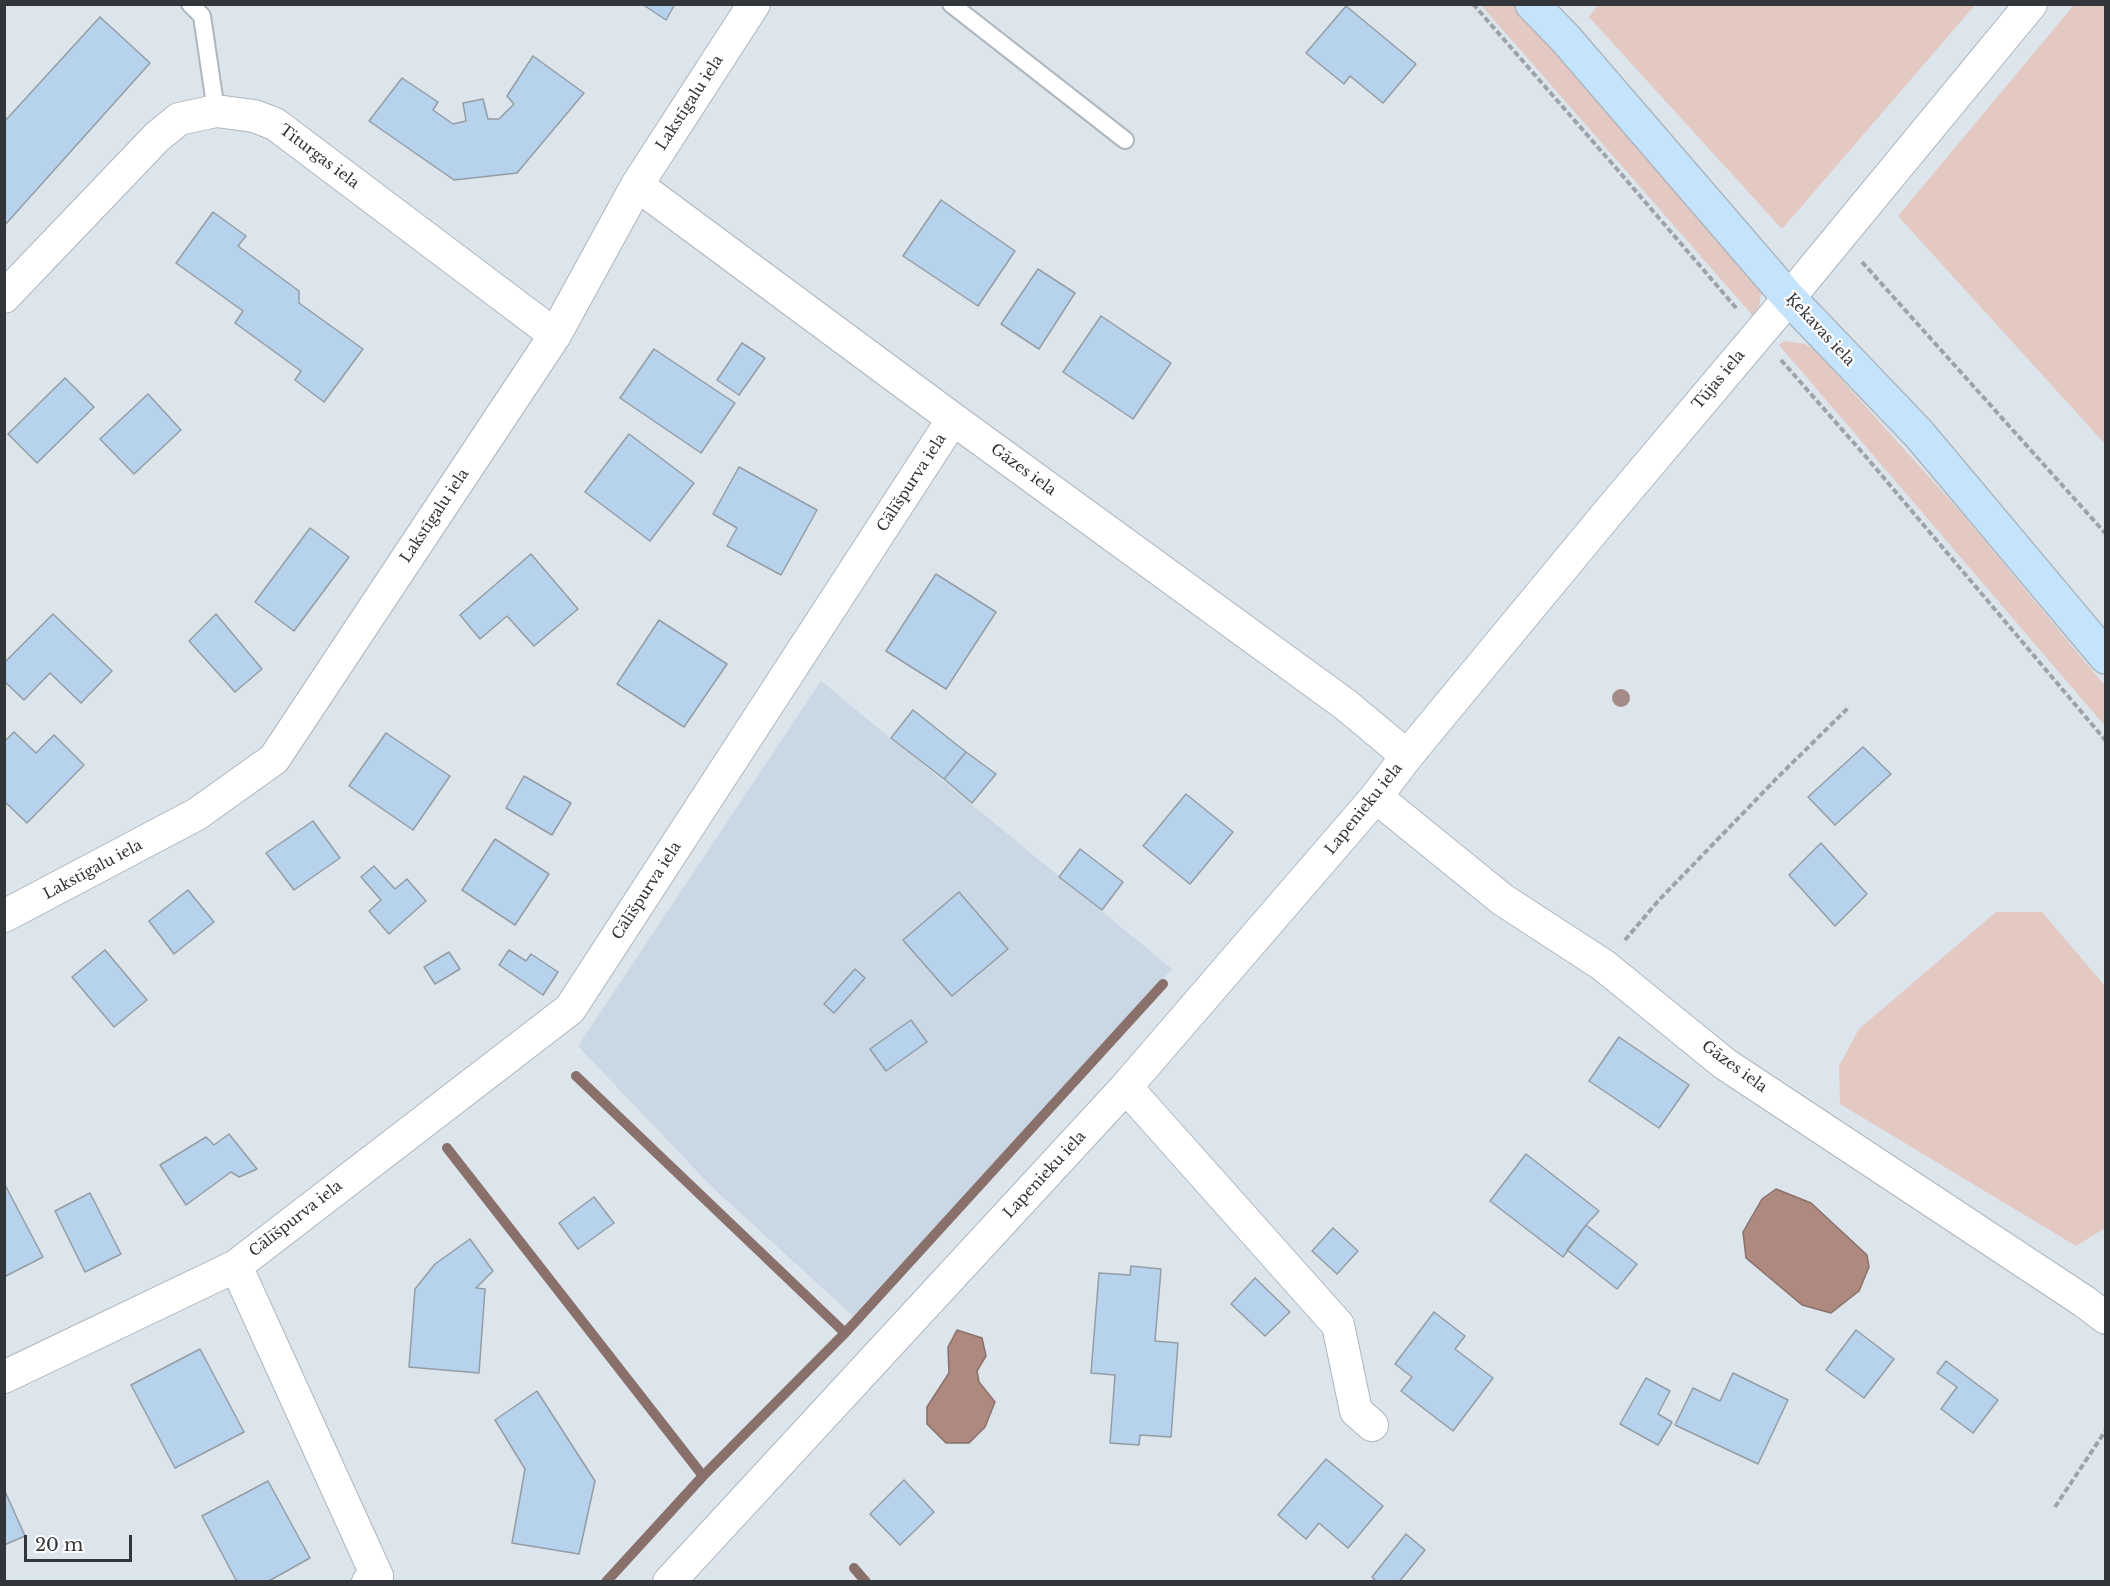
<!DOCTYPE html>
<html>
<head>
<meta charset="utf-8">
<style>
	body { margin:0 }
	#map { position:relative; width:2110px; height:1586px; overflow:hidden; background:#dce4ec; font-family:"Libre Baskerville",serif }
	canvas { display:block }
	.frame { position:absolute; inset:0; border:6px solid #323539; pointer-events:none }
	.scale { position:absolute; left:24px; top:1535px; width:108px; height:27px; box-sizing:border-box; border:3px solid #323539; border-top:0; padding-left:8px; font-size:18px; line-height:21px; white-space:nowrap; color:#323539; -webkit-text-stroke:4px #fff; paint-order:stroke }
</style>
</head>
<body>
<div id="map">
<canvas width="2110" height="1586"></canvas>
<div class="frame"></div>
<div class="scale">20 m</div>
</div>
<script>
const c = document.querySelector('canvas').getContext('2d');
c.lineJoin = 'round';
function paint(path, color) { c.fillStyle = color; c.fill(path, 'evenodd'); }
const poly = rows => new Path2D(rows.map(r => 'M' + r).join(''));
function stroke(path, color, width, dash) { c.strokeStyle = color; c.lineWidth = width; c.lineCap = dash ? 'butt' : 'round'; c.setLineDash(dash || []); c.stroke(path); }
function drawText(font, color, halo, rows, align = 'center') {
  c.font = font + ' "Libre Baskerville",serif'; c.lineWidth = 4.5; c.setLineDash([]); c.textBaseline = 'middle'; c.strokeStyle = halo; c.fillStyle = color; for (const [text, x, y, turn = 0] of rows) {
    c.save(); c.translate(x, y); c.rotate((+turn || 0) * Math.PI / 180); c.textAlign = isNaN(turn) ? turn : align; if (halo) c.strokeText(text, 0, 0); c.fillText(text, 0, 0); c.restore();
  }
}
paint(poly([
	[821,681,1172,969,853,1316,711,1186,578,1046]
]), '#c9d8e4');
paint(poly([
	[1599,4,1975,4,1975,5,1782,229,1589,17],
	[1481,5,1519,5,1759,280,1761,294,1759,307,1753,316],
	[2074,5,2105,5,2105,444,1898,216],
	[1784,341,1805,344,1816,351,1964,516,2105,686,2105,726,1779,345],
	[1996,912,2042,912,2105,986,2105,1228,2076,1246,1840,1104,1839,1066,1859,1029]
]), '#e4c9c2');
const water = poly([
	[1776,1189,1811,1203,1867,1255,1869,1267,1859,1291,1831,1313,1802,1305,1746,1258,1743,1232,1762,1199,1776,1189],
	[957,1330,982,1338,986,1356,977,1371,979,1382,995,1402,985,1427,969,1443,946,1443,927,1424,927,1407,949,1373,948,1347,957,1330]
]);
paint(water, '#ae897f');
stroke(water, '#89706a', 1.5);
stroke(poly([
	[576,1076,845,1333],
	[447,1148,703,1476],
	[854,1568,866,1582],
	[606,1582,703,1476,845,1333,1163,984]
]), '#89706a', 10);
const building = poly([
	[642,4,675,4,666,20,642,4],
	[1346,6,1416,64,1383,103,1350,76,1344,84,1306,53,1346,6],
	[100,17,150,63,4,226,4,122,100,17],
	[533,56,584,93,517,173,454,180,369,121,402,78,438,102,433,110,453,124,466,121,463,103,483,99,488,119,499,119,514,104,507,96,533,56],
	[941,200,1015,251,978,306,903,256,941,200],
	[213,212,246,236,238,246,299,291,299,303,363,349,324,402,295,380,301,371,235,323,243,311,176,263,213,212],
	[1038,269,1075,293,1039,349,1001,324,1038,269],
	[1101,316,1171,363,1133,419,1063,372,1101,316],
	[742,343,765,358,739,395,717,380,742,343],
	[654,349,735,403,701,453,620,398,654,349],
	[65,378,94,407,37,463,8,434,65,378],
	[148,394,181,430,134,474,100,439,148,394],
	[629,434,694,483,650,541,585,492,629,434],
	[739,467,817,510,781,575,727,546,737,528,713,514,739,467],
	[310,528,349,557,294,631,255,602,310,528],
	[531,554,578,609,534,646,507,616,480,639,460,615,531,554],
	[936,574,996,612,946,689,886,651,936,574],
	[53,614,112,671,81,703,50,673,24,700,4,681,4,663,53,614],
	[216,614,262,669,235,692,189,641,216,614],
	[659,620,727,664,684,727,617,684,659,620],
	[913,710,966,752,944,779,891,738,913,710],
	[14,732,36,753,54,735,84,765,27,823,4,801,4,742,14,732],
	[386,733,450,776,413,830,349,786,386,733],
	[1863,747,1891,774,1835,825,1808,797,1863,747],
	[966,752,996,774,972,803,944,779,966,752],
	[524,776,571,803,552,835,506,808,524,776],
	[1186,794,1233,832,1190,884,1143,846,1186,794],
	[313,821,340,858,294,890,266,853,313,821],
	[495,839,549,874,515,925,462,890,495,839],
	[1821,843,1867,894,1835,926,1789,875,1821,843],
	[1080,849,1123,882,1102,910,1059,877,1080,849],
	[374,866,395,889,407,879,426,901,389,934,369,911,381,900,361,877,374,866],
	[188,890,214,922,174,954,149,921,188,890],
	[959,892,1008,949,952,996,903,940,959,892],
	[105,950,147,1000,114,1027,72,977,105,950],
	[509,950,526,961,531,954,558,972,543,995,499,965,509,950],
	[449,952,460,969,435,984,424,967,449,952],
	[855,969,865,978,834,1013,824,1004,855,969],
	[911,1020,927,1042,886,1071,870,1049,911,1020],
	[1619,1037,1689,1085,1659,1128,1589,1081,1619,1037],
	[229,1134,257,1169,239,1177,231,1172,186,1205,160,1165,206,1137,214,1145,229,1134],
	[1526,1154,1599,1211,1586,1225,1563,1257,1490,1201,1526,1154],
	[4,1183,43,1257,4,1277,4,1183],
	[90,1193,121,1254,85,1272,55,1211,90,1193],
	[594,1197,614,1223,578,1249,559,1223,594,1197],
	[1586,1225,1637,1264,1617,1289,1567,1250,1586,1225],
	[1333,1228,1358,1251,1337,1274,1312,1251,1333,1228],
	[470,1239,493,1271,476,1288,485,1289,479,1373,409,1367,415,1289,435,1264,470,1239],
	[1131,1266,1161,1269,1155,1341,1178,1343,1171,1437,1140,1435,1139,1445,1110,1443,1115,1375,1091,1373,1099,1273,1130,1275,1131,1266],
	[1255,1278,1290,1312,1265,1336,1231,1304,1255,1278],
	[1434,1312,1465,1336,1455,1349,1493,1378,1453,1431,1401,1391,1412,1377,1395,1364,1434,1312],
	[1856,1330,1894,1359,1864,1398,1826,1370,1856,1330],
	[200,1349,244,1432,175,1468,131,1385,200,1349],
	[1946,1361,1998,1400,1973,1433,1941,1409,1957,1387,1937,1373,1946,1361],
	[1733,1373,1788,1400,1758,1464,1675,1425,1693,1388,1720,1401,1733,1373],
	[1646,1378,1670,1391,1658,1414,1672,1422,1658,1445,1620,1424,1646,1378],
	[537,1391,595,1481,579,1554,512,1543,525,1469,495,1420,537,1391],
	[1326,1459,1383,1506,1348,1548,1319,1523,1306,1539,1278,1515,1326,1459],
	[904,1480,934,1512,900,1545,870,1514,904,1480],
	[268,1481,310,1558,267,1582,237,1582,202,1516,268,1481],
	[4,1489,25,1536,4,1545,4,1489],
	[1406,1534,1425,1550,1399,1582,1377,1582,1372,1577,1406,1534]
]);
paint(building, '#b6d2ed');
stroke(building, '#959da4', 1.5);
const lane = poly([
	[190,4,202,16,216,111],
	[951,4,1125,140]
]);
const street = poly([
	[637,185,953,419,1346,705,1407,756],
	[4,297,157,137,179,119,216,111,254,116,275,124,555,335],
	[1376,797,1503,900,1603,965,1725,1064,2085,1302,2106,1318],
	[4,916,197,814,274,759,555,335,637,185,754,4],
	[1126,1087,1338,1325,1356,1411,1372,1425],
	[236,1266,377,1576,368,1582],
	[4,1377,236,1266,570,1009,953,419],
	[669,1582,1126,1087,1376,797,1407,756,1607,514,1789,298,2031,4]
]);
const secondary = poly([
	[1532,4,1565,38,1789,298,1919,434,2106,657]
]);
stroke(lane, '#aeb6be', 20);
stroke(street, '#aeb6be', 34);
stroke(secondary, '#aeb6be', 36);
stroke(poly([
	[1473,4,1616,168,1737,309],
	[1862,262,2106,534],
	[1781,360,1867,458,2106,741],
	[1625,940,1659,900,1779,776,1849,707],
	[2055,1507,2106,1430]
]), '#9da3a9', 4, [6, 3]);
stroke(lane, '#fff', 16);
stroke(street, '#fff', 32);
stroke(secondary, '#c4e4fd', 33);
c.fillStyle = '#a58b87';
for (const [x, y] of [
	[1621,698]
]) { c.beginPath(); c.arc(x, y, 9, 0, 2 * Math.PI); c.fill(); }
drawText('15px', '#323539', '#fff', [
	["Lakstīgalu iela",690,103,-57],
	["Titurgas iela",319,157,37],
	["Ķekavas iela",1820,330,47],
	["Tūjas iela",1719,380,-50],
	["Gāzes iela",1023,470,36],
	["Cālīšpurva iela",912,483,-57],
	["Lakstīgalu iela",435,516,-56],
	["Lapenieku iela",1364,809,-51],
	["Lakstīgalu iela",93,870,-28],
	["Cālīšpurva iela",647,891,-57],
	["Gāzes iela",1734,1067,36],
	["Lapenieku iela",1045,1175,-47],
	["Cālīšpurva iela",296,1219,-38]
]);
</script>
</body>
</html>
